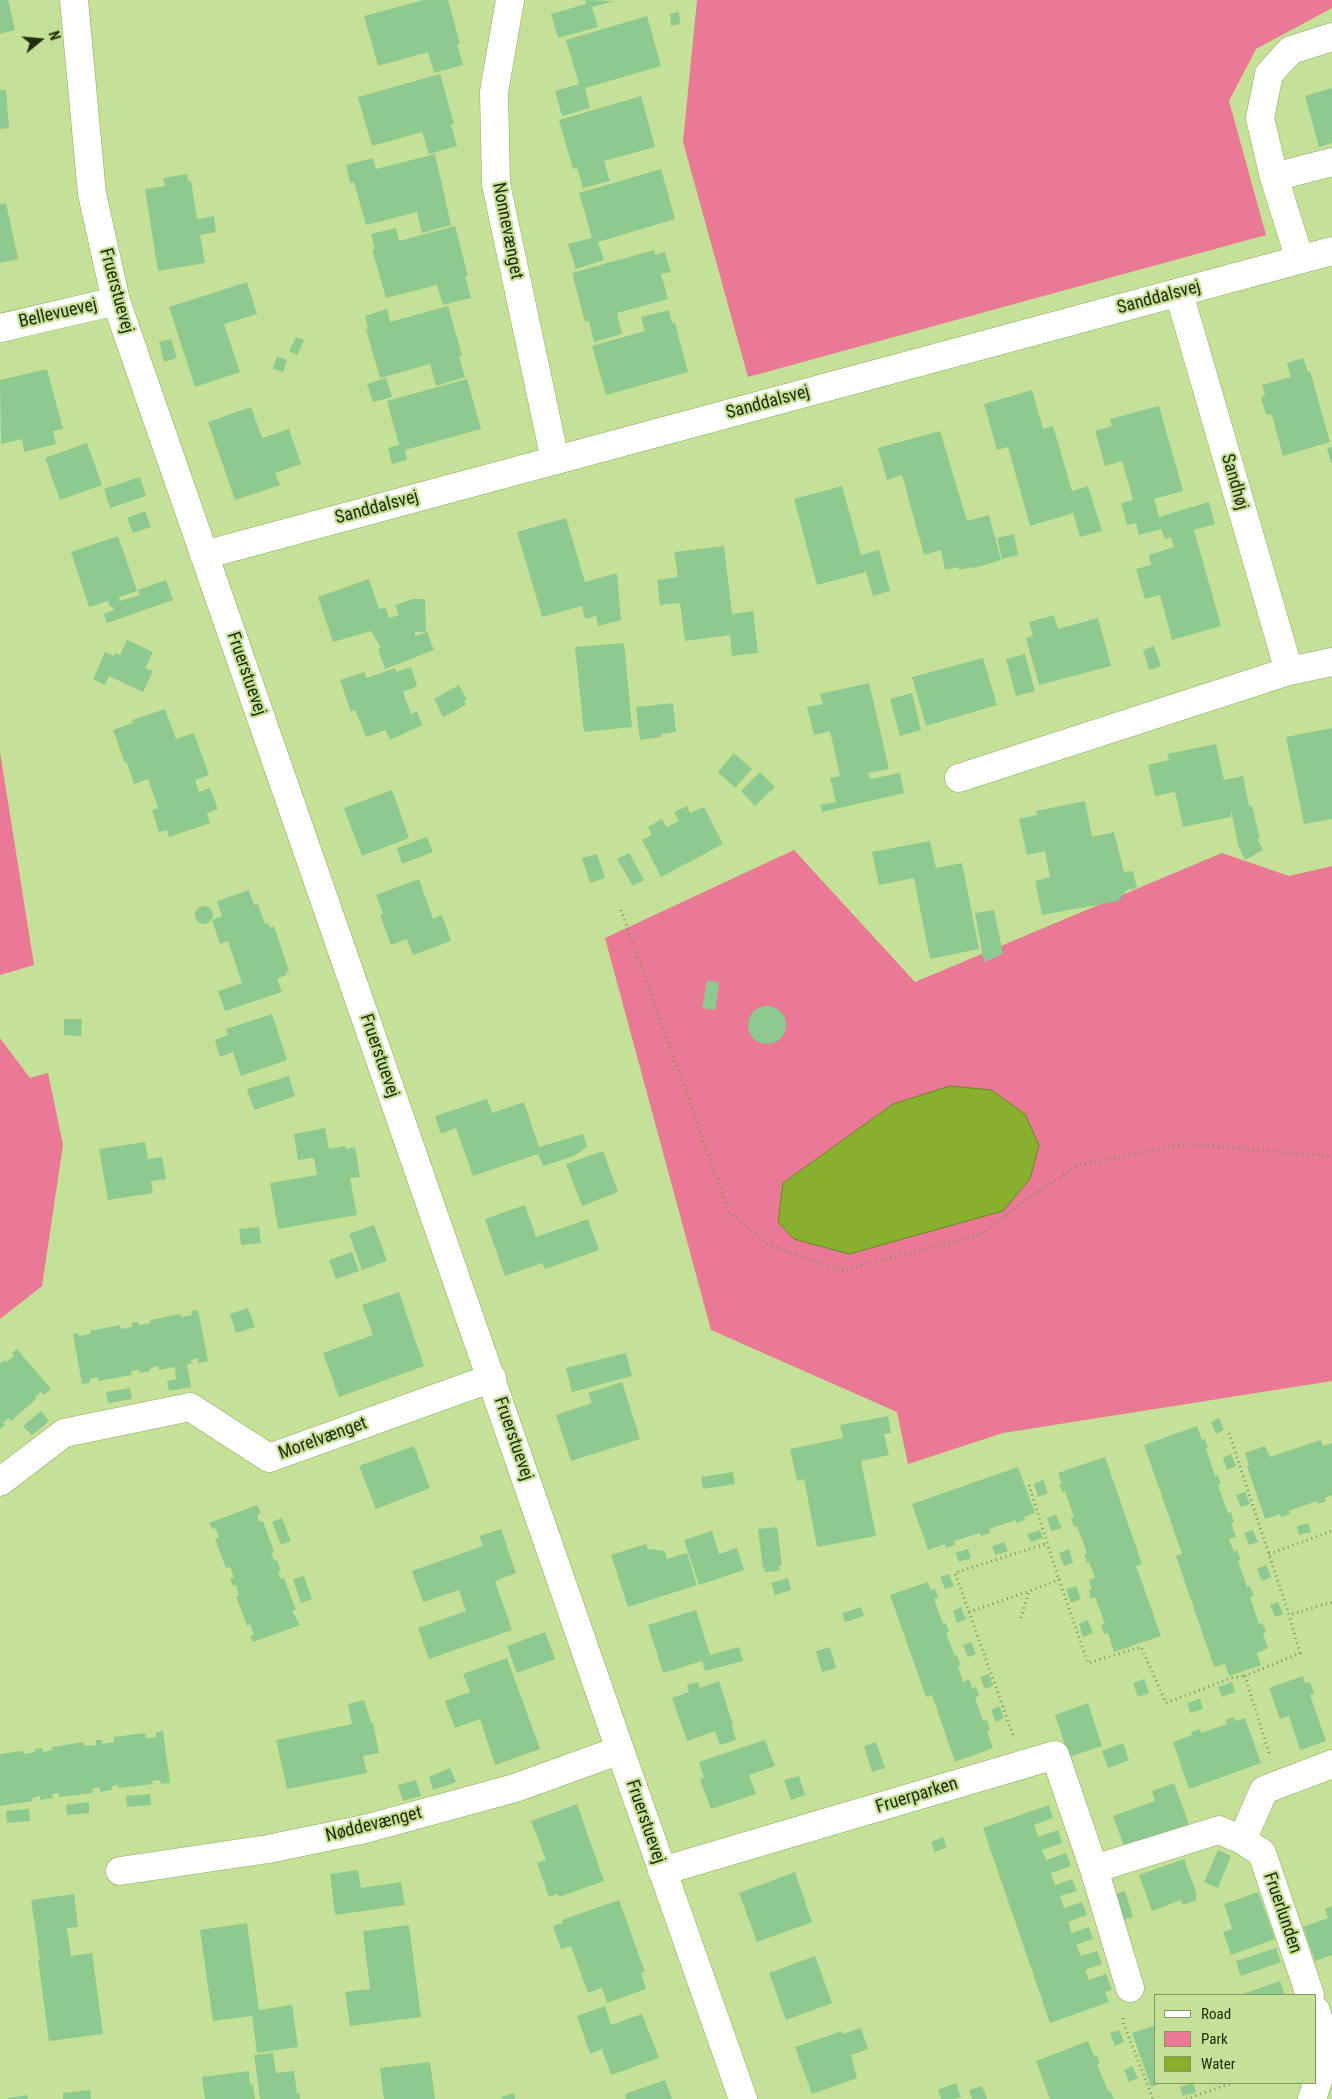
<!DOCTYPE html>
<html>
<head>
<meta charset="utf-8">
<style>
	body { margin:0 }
	#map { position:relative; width:1332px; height:2099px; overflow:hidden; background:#c5e197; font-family:"Roboto Condensed",sans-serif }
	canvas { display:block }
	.legend { position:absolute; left:1154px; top:1994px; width:162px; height:90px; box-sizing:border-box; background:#c5e197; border:1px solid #849961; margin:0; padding:6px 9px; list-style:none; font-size:15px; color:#222c0f }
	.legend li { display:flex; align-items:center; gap:10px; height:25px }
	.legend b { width:25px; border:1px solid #849961 }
	.north { position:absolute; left:15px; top:15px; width:50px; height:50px; -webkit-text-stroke:4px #c5e197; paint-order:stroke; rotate:73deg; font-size:14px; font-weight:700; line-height:20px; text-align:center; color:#222c0f }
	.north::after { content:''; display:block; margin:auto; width:18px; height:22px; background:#222c0f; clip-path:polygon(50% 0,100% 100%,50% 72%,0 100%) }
</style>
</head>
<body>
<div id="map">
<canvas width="1332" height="2099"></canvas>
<ul class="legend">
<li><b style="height:6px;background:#fff"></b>Road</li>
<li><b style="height:14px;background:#ea7996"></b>Park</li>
<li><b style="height:14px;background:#88b02e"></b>Water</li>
</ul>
<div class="north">N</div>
</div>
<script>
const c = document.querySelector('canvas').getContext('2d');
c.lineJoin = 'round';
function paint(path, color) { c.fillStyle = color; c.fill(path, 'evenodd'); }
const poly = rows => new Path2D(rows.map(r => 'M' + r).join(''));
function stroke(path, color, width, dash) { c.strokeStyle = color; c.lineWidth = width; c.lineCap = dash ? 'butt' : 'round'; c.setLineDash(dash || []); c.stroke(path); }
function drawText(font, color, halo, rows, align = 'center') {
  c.font = font + ' "Roboto Condensed",sans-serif'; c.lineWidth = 4.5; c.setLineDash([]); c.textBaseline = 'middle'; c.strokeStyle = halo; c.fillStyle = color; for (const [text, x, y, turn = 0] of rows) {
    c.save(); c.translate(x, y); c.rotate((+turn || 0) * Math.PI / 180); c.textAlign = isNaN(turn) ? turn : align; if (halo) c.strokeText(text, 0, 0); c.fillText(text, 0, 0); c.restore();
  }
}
paint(poly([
	[697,0,1332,0,1332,8,1256,49,1229,101,1266,235,748,377,683,142],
	[0,752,34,965,0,975],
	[794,850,915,982,1222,853,1289,876,1332,866,1332,1381,1003,1433,908,1464,897,1412,711,1330,605,938],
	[0,1038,30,1078,48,1073,63,1145,42,1286,0,1319]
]), '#ea7996');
const water = poly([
	[950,1086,991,1090,1025,1114,1039,1145,1030,1179,1003,1211,849,1254,794,1239,778,1222,783,1183,893,1104,950,1086]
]);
paint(water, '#88b02e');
stroke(water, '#698825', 1);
paint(poly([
	[0,0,8,0,15,30,0,34],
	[424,0,448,0,460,44,457,44,463,65,434,73,428,52,378,66,364,16],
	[585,0,614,1,592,7,598,27,558,38,551,14,586,4],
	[679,12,680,24,671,26,670,14],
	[647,16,661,66,585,88,590,108,562,116,555,91,579,84,566,40],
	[440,74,454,124,451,125,457,146,429,154,422,132,372,146,358,97],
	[1332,88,1332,143,1319,147,1305,96],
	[0,90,6,90,9,128,0,129],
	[641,96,655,147,604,161,610,181,583,188,577,168,573,169,559,120],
	[435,154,451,225,422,233,417,212,366,225,354,182,350,183,346,165,373,158,376,169],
	[661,169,675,219,598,242,604,260,576,269,568,244,592,238,579,193],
	[187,174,188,181,191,181,197,219,214,216,216,232,200,235,205,263,158,271,145,189,165,186,163,178],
	[6,203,18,259,0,263,0,204],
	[455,226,468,276,465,276,471,298,443,305,437,285,386,298,372,249,375,249,371,234,396,228,399,241],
	[654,250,655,255,665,252,671,272,661,274,668,299,617,313,622,334,594,342,589,321,585,322,572,273],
	[247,282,257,314,224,324,240,372,195,387,169,307],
	[448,306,462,355,459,356,465,377,436,386,430,364,380,378,366,329,368,329,365,316,387,309,390,322],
	[669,310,672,323,675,323,688,372,606,395,592,346,645,331,641,317],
	[296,337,304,340,297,355,289,351],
	[171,339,177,358,164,362,159,342],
	[277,356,287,360,283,372,273,369],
	[1303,358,1308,372,1310,371,1330,442,1283,456,1272,415,1266,414,1261,398,1265,394,1262,385,1291,377,1287,363],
	[47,369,63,429,53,431,56,444,24,452,22,439,1,444,0,380],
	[386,378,392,397,373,402,367,384],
	[467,379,481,429,405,450,407,460,392,464,388,448,399,445,387,401],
	[1032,390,1043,429,1053,426,1072,491,1088,486,1102,531,1080,537,1073,513,1030,526,1008,447,997,450,984,404],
	[1159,406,1183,491,1154,499,1159,517,1209,502,1215,524,1194,530,1221,626,1172,640,1160,595,1145,599,1136,569,1151,565,1149,555,1174,547,1171,537,1165,539,1161,529,1139,535,1136,523,1127,525,1121,503,1133,500,1122,461,1105,466,1095,431,1112,426,1110,419],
	[251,407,262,438,289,429,301,464,275,473,280,485,235,500,208,422],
	[940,431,967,521,989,515,1001,560,974,568,973,567,959,570,959,567,945,570,941,550,924,555,902,475,887,480,878,448],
	[87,443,102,485,60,500,45,458],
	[1332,447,1332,463,1331,463,1327,448],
	[140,477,146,496,110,508,104,489],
	[842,486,861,555,879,550,890,591,873,596,866,572,817,585,794,499],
	[145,511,151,527,133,533,127,518],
	[566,518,585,582,617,573,621,620,598,626,596,616,585,619,582,606,542,617,517,532],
	[1014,534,1018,555,1002,559,997,538],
	[118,536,137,591,119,597,120,601,140,595,138,590,166,580,173,600,107,623,104,614,114,610,113,607,110,607,108,601,89,607,71,552],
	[724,546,732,614,753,611,758,653,732,656,730,635,685,641,680,603,660,605,657,580,678,577,674,552],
	[369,579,379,609,386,608,389,618,399,615,395,605,413,599,425,599,426,632,415,632,415,636,427,632,434,650,385,669,378,649,381,648,371,631,333,642,318,597],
	[1054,615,1058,629,1098,618,1111,666,1039,685,1026,638,1033,636,1029,622],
	[127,640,153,652,145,668,153,671,143,692,109,676,105,685,93,679,105,652,114,656,116,653,120,655],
	[624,643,632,727,584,732,575,647],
	[1154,646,1161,666,1149,670,1143,650],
	[1025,654,1035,691,1016,696,1006,659],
	[983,658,997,705,926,726,912,677],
	[411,667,417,686,403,692,411,714,417,711,422,725,390,740,386,730,366,737,355,710,351,712,340,680,364,672,367,678,395,668,396,672],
	[869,683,889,769,868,773,870,779,900,773,904,793,822,812,820,805,836,802,830,778,840,776,830,731,814,735,807,707,823,704,820,694],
	[459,685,467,700,464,701,466,705,443,717,434,699],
	[912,693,921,730,900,736,890,699],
	[673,703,676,732,661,734,661,737,640,740,636,707],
	[165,709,176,739,194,733,209,775,195,780,199,792,210,788,218,809,207,813,210,823,169,837,167,830,159,832,152,810,158,808,148,779,134,784,127,763,125,763,113,730,133,723,132,720],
	[1332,728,1332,819,1304,824,1286,737],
	[1216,744,1224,780,1243,776,1249,806,1252,806,1260,838,1257,839,1263,850,1245,860,1238,845,1231,810,1231,817,1183,827,1175,792,1155,796,1148,765,1169,760,1167,754],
	[734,753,752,769,735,788,718,772],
	[760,772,775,787,755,806,741,791],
	[392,790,409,838,362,856,344,808],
	[1085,801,1092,837,1114,832,1124,872,1133,871,1137,888,1127,890,1118,901,1042,915,1035,881,1050,877,1045,851,1027,855,1019,819,1037,815,1036,811],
	[687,806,690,813,704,807,723,844,661,877,642,840,652,835,648,827,662,819,667,827,679,821,674,812],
	[427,837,433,852,402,864,397,848],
	[930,841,936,868,962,863,979,949,930,959,914,878,879,885,872,852],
	[629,853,644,880,633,886,617,859],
	[597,854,605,878,590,883,582,858],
	[419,879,433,919,442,915,451,941,413,955,407,939,391,945,380,915,383,914,376,895],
	[249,890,254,905,258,904,265,924,268,923,270,928,274,926,289,971,286,973,286,975,277,979,282,992,225,1011,218,991,242,983,228,941,220,944,212,920,222,916,217,901],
	'195 915a9 9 0 1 1 18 0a9 9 0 1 1-18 0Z',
	[994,910,1003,954,984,962,975,913],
	[707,981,719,982,715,1010,702,1008],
	'748 1025a19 19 0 1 1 38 0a19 19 0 1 1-38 0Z',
	[272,1014,287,1060,241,1076,233,1052,220,1057,215,1040,228,1035,226,1029],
	[64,1019,82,1019,81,1036,64,1035],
	[289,1076,295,1096,254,1110,247,1089],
	[487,1099,492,1113,524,1102,539,1147,583,1134,587,1147,574,1156,543,1166,538,1154,473,1176,456,1128,441,1134,435,1116],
	[325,1128,329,1149,345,1146,346,1149,355,1147,360,1177,350,1178,357,1215,278,1229,270,1183,317,1175,314,1158,298,1160,294,1134],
	[145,1142,148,1159,162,1157,166,1179,151,1181,153,1193,108,1200,99,1149],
	[603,1151,618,1192,582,1206,566,1164],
	[525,1205,536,1237,588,1219,599,1250,545,1269,542,1263,505,1276,485,1219],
	[374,1225,387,1261,362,1270,349,1234],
	[259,1227,261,1243,241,1245,239,1229],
	[352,1252,359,1271,336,1279,329,1260],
	[399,1292,424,1366,339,1397,323,1353,373,1335,362,1305],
	[248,1308,255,1327,236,1333,230,1314],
	[198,1310,208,1361,198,1363,198,1358,191,1360,192,1363,187,1365,191,1387,169,1391,167,1381,176,1379,175,1367,159,1370,158,1366,150,1368,150,1371,140,1373,139,1370,131,1371,132,1375,98,1381,98,1377,90,1379,90,1383,82,1384,73,1334,78,1333,79,1336,91,1334,90,1331,120,1325,121,1329,133,1327,131,1323,138,1322,139,1325,150,1323,150,1320,180,1314,181,1317,192,1315,191,1311],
	[17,1349,51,1389,44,1395,41,1392,35,1397,36,1399,11,1421,9,1418,3,1423,5,1425,0,1429,0,1363,4,1360,6,1362,14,1356,12,1353],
	[626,1353,632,1376,572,1392,566,1368],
	[622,1382,640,1439,571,1461,556,1415,592,1403,588,1393],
	[130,1388,132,1399,108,1403,106,1392],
	[41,1411,49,1421,32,1435,23,1426],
	[888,1416,891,1433,884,1434,889,1455,861,1461,876,1536,817,1547,804,1479,797,1481,790,1449,843,1438,840,1425],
	[1219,1418,1224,1430,1216,1434,1211,1422],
	[1197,1426,1202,1440,1205,1439,1208,1448,1206,1449,1215,1476,1218,1475,1221,1484,1218,1485,1228,1513,1231,1512,1234,1522,1231,1523,1236,1537,1229,1539,1234,1552,1237,1550,1241,1560,1238,1561,1247,1587,1250,1586,1254,1596,1250,1597,1259,1624,1262,1623,1266,1632,1263,1633,1268,1648,1257,1653,1261,1665,1229,1676,1225,1664,1214,1667,1176,1556,1182,1554,1144,1445],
	[1321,1440,1323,1446,1332,1443,1332,1495,1325,1498,1326,1501,1318,1504,1317,1501,1289,1511,1290,1514,1281,1517,1280,1514,1265,1519,1247,1466,1249,1465,1245,1453,1265,1446,1270,1457],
	[414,1446,430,1488,376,1509,359,1466],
	[1231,1454,1236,1466,1227,1470,1223,1458],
	[1105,1457,1142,1564,1136,1566,1161,1636,1114,1652,1108,1633,1104,1634,1101,1625,1105,1624,1095,1597,1091,1599,1089,1590,1092,1589,1089,1580,1095,1578,1089,1562,1087,1563,1084,1554,1087,1553,1077,1526,1074,1527,1071,1518,1074,1517,1065,1491,1062,1492,1059,1484,1062,1483,1058,1473],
	[1018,1467,1035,1513,1024,1517,1025,1520,1016,1523,1016,1520,989,1529,990,1533,981,1536,980,1533,954,1541,955,1545,946,1548,945,1544,928,1550,912,1504],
	[733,1472,735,1484,703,1489,701,1477],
	[1043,1480,1048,1493,1038,1497,1034,1484],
	[1245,1492,1250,1504,1241,1507,1236,1495],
	[257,1505,261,1513,257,1515,259,1522,263,1521,274,1552,271,1553,274,1561,277,1560,281,1571,278,1572,281,1579,284,1578,296,1610,292,1611,300,1625,253,1642,250,1636,254,1635,250,1624,247,1626,236,1596,239,1595,236,1585,233,1586,230,1579,234,1578,230,1567,226,1568,215,1539,219,1537,215,1528,212,1529,209,1523],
	[1056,1515,1062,1528,1051,1531,1047,1518],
	[282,1518,291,1541,281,1545,272,1522],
	[1308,1523,1311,1532,1299,1535,1297,1526],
	[777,1527,782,1565,779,1565,780,1571,765,1572,764,1567,763,1568,758,1529],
	[501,1529,516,1573,495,1581,512,1630,429,1659,418,1628,466,1611,459,1590,423,1602,412,1571,483,1546,479,1536],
	[1040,1530,1043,1538,1031,1542,1027,1534],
	[1253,1530,1258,1542,1249,1545,1244,1533],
	[712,1531,719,1554,737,1548,744,1570,699,1585,684,1540],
	[1004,1542,1008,1551,995,1555,992,1546],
	[646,1544,648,1549,665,1551,667,1559,687,1553,697,1585,628,1607,611,1555],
	[968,1549,971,1558,959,1562,955,1553],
	[1069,1549,1073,1563,1064,1566,1059,1553],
	[1266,1565,1271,1577,1262,1581,1257,1569],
	[949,1574,954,1586,945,1589,940,1577],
	[304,1576,312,1599,301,1603,293,1579],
	[788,1578,791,1590,775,1595,771,1583],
	[928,1582,931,1590,935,1589,938,1598,934,1599,943,1624,946,1623,949,1632,946,1633,955,1656,957,1655,961,1666,958,1666,963,1682,969,1679,972,1688,976,1687,979,1696,975,1697,983,1721,987,1720,990,1730,987,1731,993,1748,955,1762,932,1695,926,1697,890,1595],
	[1076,1586,1081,1599,1071,1603,1066,1589],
	[1278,1602,1283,1614,1275,1617,1270,1605],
	[861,1607,864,1616,845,1622,842,1613],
	[961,1607,966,1619,957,1623,953,1611],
	[696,1610,710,1655,739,1647,743,1661,705,1671,702,1661,663,1673,648,1625],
	[1088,1620,1093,1633,1083,1637,1079,1624],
	[545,1632,555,1659,517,1673,507,1646],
	[971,1642,976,1654,968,1657,963,1645],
	[830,1647,836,1668,822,1672,816,1651],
	[507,1658,540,1749,495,1765,480,1719,455,1728,445,1701,470,1692,463,1674],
	[989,1674,993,1686,985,1689,980,1677],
	[1303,1676,1305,1683,1310,1682,1314,1693,1310,1695,1326,1741,1300,1750,1289,1716,1280,1719,1269,1688],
	[1144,1679,1149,1693,1138,1697,1133,1683],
	[719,1681,733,1725,732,1726,736,1740,720,1745,715,1731,687,1741,672,1698,689,1692,687,1685,698,1682,700,1688],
	[1232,1682,1235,1692,1222,1697,1218,1687],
	[1200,1699,1203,1709,1190,1713,1187,1703],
	[364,1700,371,1723,373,1723,379,1753,363,1756,367,1773,287,1789,276,1740,352,1724,348,1704],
	[1088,1703,1102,1746,1069,1757,1055,1715],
	[999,1706,1004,1718,996,1722,991,1710],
	[1234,1717,1236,1721,1245,1718,1261,1763,1189,1789,1173,1742,1192,1735,1191,1732,1200,1729,1201,1733,1227,1724,1225,1720],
	[163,1731,170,1783,161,1784,160,1780,152,1781,153,1784,119,1788,118,1785,112,1786,112,1790,100,1792,100,1787,92,1789,93,1793,59,1797,59,1793,52,1794,53,1798,40,1800,40,1796,32,1798,33,1801,0,1806,0,1754,23,1751,24,1754,35,1752,35,1749,42,1748,43,1752,53,1750,52,1747,84,1742,84,1746,96,1745,96,1740,102,1740,102,1744,114,1742,114,1737,145,1733,146,1738,156,1737,156,1732],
	[765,1740,775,1766,749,1775,756,1794,711,1809,700,1779,704,1778,699,1762],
	[876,1742,885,1768,872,1772,864,1746],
	[1123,1743,1129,1760,1108,1768,1102,1751],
	[450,1768,456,1782,433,1790,429,1777],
	[799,1776,805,1795,791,1800,784,1780],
	[416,1780,421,1796,403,1801,398,1785],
	[1174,1783,1189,1825,1125,1849,1113,1816,1155,1801,1152,1791],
	[150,1794,151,1805,127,1807,126,1796],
	[89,1802,89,1813,67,1815,66,1805],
	[577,1804,604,1881,559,1897,557,1894,549,1897,537,1863,546,1860,531,1821],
	[1049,1805,1053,1818,1034,1825,1038,1837,1058,1830,1062,1843,1042,1850,1046,1860,1066,1853,1071,1866,1051,1873,1055,1885,1072,1879,1077,1891,1060,1896,1064,1908,1082,1902,1087,1915,1068,1922,1072,1933,1089,1927,1093,1939,1076,1945,1081,1956,1097,1951,1102,1964,1085,1970,1089,1980,1106,1974,1112,1990,1105,1992,1109,2002,1050,2023,983,1828],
	[29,1809,30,1821,7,1823,6,1811],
	[943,1837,947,1847,935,1852,931,1842],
	[1218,1850,1231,1856,1218,1888,1204,1882],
	[1184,1859,1197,1895,1195,1895,1197,1900,1183,1905,1181,1900,1152,1911,1139,1875],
	[358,1870,361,1888,401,1882,405,1905,335,1915,330,1874],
	[795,1872,812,1922,757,1942,739,1893],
	[1125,1891,1133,1917,1120,1921,1112,1895],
	[1258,1892,1275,1939,1231,1955,1223,1932,1232,1929,1224,1904],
	[74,1894,78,1927,67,1928,71,1956,92,1953,103,2034,49,2041,38,1960,40,1960,31,1900],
	[619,1900,645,1972,641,1973,646,1989,607,2003,602,1988,588,1993,571,1946,561,1949,553,1926,563,1923,562,1920],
	[1332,1906,1332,1955,1315,1961,1303,1927,1328,1918,1325,1909],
	[247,1923,259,2010,292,2005,298,2047,257,2053,252,2016,213,2021,200,1930],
	[409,1925,421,2017,350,2026,345,1992,370,1989,363,1931],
	[1276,1948,1281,1962,1241,1976,1236,1961],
	[815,1956,832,2003,786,2020,769,1973],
	[1280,1981,1285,1995,1240,1995],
	[605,2006,611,2025,642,2014,659,2058,611,2075,602,2049,590,2054,577,2016],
	[1156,2025,1156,2083,1161,2083,1151,2087,1132,2033],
	[861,2028,868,2049,851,2055,857,2078,812,2094,795,2047,842,2031,843,2034],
	[1119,2030,1124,2042,1115,2046,1110,2033],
	[1088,2041,1094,2056,1097,2055,1100,2063,1097,2064,1108,2091,1110,2091,1114,2099,1050,2099,1036,2061],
	[273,2053,276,2073,294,2071,297,2094,300,2093,300,2099,260,2099,254,2055],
	[430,2062,435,2099,384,2099,380,2068],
	[1132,2066,1138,2078,1129,2082,1124,2070],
	[249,2071,250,2085,253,2084,255,2099,205,2099,202,2077],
	[665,2080,672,2099,626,2099,625,2094],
	[956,2083,961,2097,955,2099,941,2099,938,2090],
	[1193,2083,1196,2092,1183,2096,1180,2087],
	[982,2086,987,2099,972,2099,969,2090],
	[90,2090,91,2099,63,2099,63,2093],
	[514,2093,515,2099,502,2099,501,2097],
	[27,2095,28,2099,8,2099,8,2098]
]), '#8eca90');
const minor = poly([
	[74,0,92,194,116,301,620,1750,743,2099],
	[510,0,494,92,496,184,555,460],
	[1274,177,1332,162],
	[1300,260,1274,177,1260,118,1269,74,1291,50,1332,37],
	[1179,293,1289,671],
	[0,328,116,301],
	[204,555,1332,251],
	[959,778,1289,671,1332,662],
	[0,1482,64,1433,190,1407,269,1458,492,1378],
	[1242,1840,1262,1853,1310,1995],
	[1094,1869,1219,1830,1242,1840,1264,1790,1332,1764],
	[120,1871,268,1849,365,1829,515,1788,620,1750],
	[662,1871,1055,1755,1094,1869,1130,1988],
	[1312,2099,1328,2049,1316,2011]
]);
stroke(minor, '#8da860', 29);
stroke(poly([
	[621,910,729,1212,768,1244,841,1271,982,1234,1027,1199,1078,1165,1185,1144,1332,1156],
	[1229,1433,1289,1615,1332,1602],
	[1029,1485,1059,1580],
	[1269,1554,1332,1531],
	[969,1612,1029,1591],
	[1021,1618,1029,1591,1059,1580,1088,1663,1141,1647,1166,1703,1231,1678,1245,1676],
	[1013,1735,955,1573,1048,1543],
	[1269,1753,1245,1676,1300,1653,1289,1615],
	[1123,2018,1123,2022,1153,2099],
	[1186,2099,1232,2083]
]), '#7f935d', 3, [1, 4]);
stroke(minor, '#fff', 28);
drawText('18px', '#222c0f', '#c5e197', [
	["Nonnevænget",507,231,79],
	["Fruerstuevej",116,291,75],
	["Sanddalsvej",1159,298,-15],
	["Bellevuevej",58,314,-13],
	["Sanddalsvej",768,403,-15],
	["Sandhøj",1234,482,74],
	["Sanddalsvej",377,508,-15],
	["Fruerstuevej",246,674,71],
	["Fruerstuevej",379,1056,71],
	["Morelvænget",323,1439,-20],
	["Fruerstuevej",513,1439,71],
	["Fruerparken",917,1796,-17],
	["Fruerstuevej",645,1822,71],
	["Nøddevænget",374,1825,-14],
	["Fruerlunden",1282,1913,71]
]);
</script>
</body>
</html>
